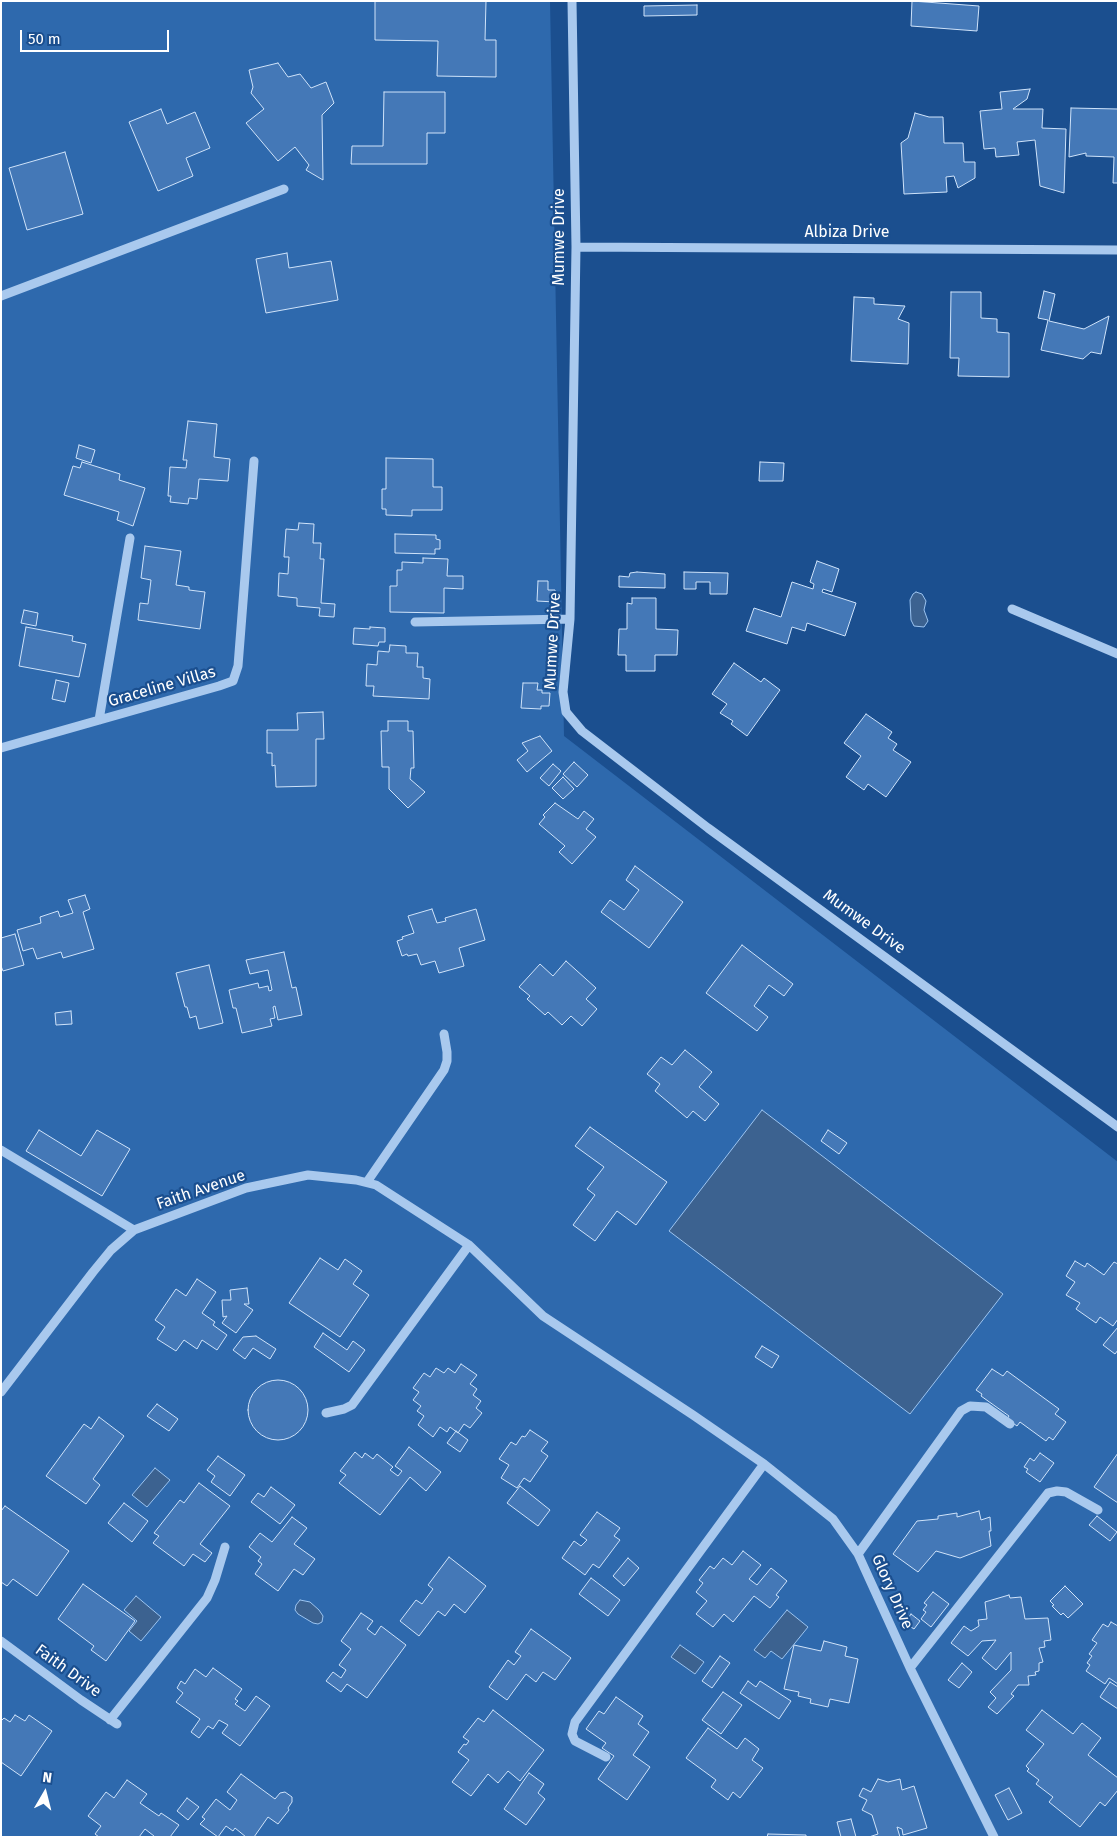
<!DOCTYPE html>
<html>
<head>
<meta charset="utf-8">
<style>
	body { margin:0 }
	#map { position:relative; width:1119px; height:1838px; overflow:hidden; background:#1b4f8f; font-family:"Fira Sans",sans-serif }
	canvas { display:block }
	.frame { position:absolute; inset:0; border:2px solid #fff; pointer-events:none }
	.north { position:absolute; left:20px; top:1768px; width:50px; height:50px; -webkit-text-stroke:4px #1b4f8f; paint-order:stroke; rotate:8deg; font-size:14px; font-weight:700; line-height:20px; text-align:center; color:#fff }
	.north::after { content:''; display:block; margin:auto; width:18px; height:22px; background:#fff; clip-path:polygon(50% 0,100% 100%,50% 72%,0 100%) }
	.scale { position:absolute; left:20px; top:30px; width:149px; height:22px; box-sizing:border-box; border:2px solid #fff; border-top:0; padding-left:6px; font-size:15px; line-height:18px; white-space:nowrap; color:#fff; -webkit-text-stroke:4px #1b4f8f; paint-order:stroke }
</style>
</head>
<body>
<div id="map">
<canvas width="1119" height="1838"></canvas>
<div class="frame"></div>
<div class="north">N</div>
<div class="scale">50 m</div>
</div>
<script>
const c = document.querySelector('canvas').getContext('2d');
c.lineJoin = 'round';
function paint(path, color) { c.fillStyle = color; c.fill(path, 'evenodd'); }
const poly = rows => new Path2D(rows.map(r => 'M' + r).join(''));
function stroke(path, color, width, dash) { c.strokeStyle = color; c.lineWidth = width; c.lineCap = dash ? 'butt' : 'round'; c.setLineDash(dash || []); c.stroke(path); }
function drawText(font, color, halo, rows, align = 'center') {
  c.font = font + ' "Fira Sans",sans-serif'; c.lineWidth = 4.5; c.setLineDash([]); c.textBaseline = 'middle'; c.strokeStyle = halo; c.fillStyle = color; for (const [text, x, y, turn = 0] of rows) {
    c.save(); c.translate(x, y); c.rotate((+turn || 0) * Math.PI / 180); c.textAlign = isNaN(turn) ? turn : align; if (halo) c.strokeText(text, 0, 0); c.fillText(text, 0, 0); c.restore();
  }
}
paint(poly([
	[1,1,550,1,564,736,1118,1162,1118,1837,1,1837]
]), '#2e69ad');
const water = poly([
	[916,592,922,594,926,601,924,610,928,621,924,627,914,626,911,620,910,600,913,594,916,592],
	[762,1110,1003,1294,910,1414,669,1231,762,1110],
	[155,1468,170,1480,147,1507,132,1495,155,1468],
	[136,1596,161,1617,141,1641,129,1631,137,1621,124,1610,136,1596],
	[300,1600,310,1602,319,1610,323,1616,322,1622,318,1624,313,1623,298,1614,295,1610,296,1605,300,1600],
	[787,1610,808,1627,782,1659,771,1651,765,1658,754,1650,787,1610],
	[680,1645,704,1662,695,1674,671,1657,680,1645]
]);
paint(water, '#3c6290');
stroke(water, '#9cc4f0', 1);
const building = poly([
	[375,1,486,1,485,40,496,40,496,77,437,76,438,41,375,40,375,1],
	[912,1,979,6,977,31,911,26,912,1],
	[697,5,697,15,644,16,644,6,697,5],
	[278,63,288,77,300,74,311,88,326,82,334,103,322,115,323,180,306,170,309,165,295,147,278,161,246,123,264,109,251,93,253,87,249,70,278,63],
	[1030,89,1027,99,1013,109,1043,109,1042,128,1066,129,1064,193,1040,186,1035,140,1017,142,1019,155,996,157,995,148,984,149,980,111,1002,109,1000,92,1030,89],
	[384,92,445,92,445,133,427,133,427,164,351,164,352,146,383,146,384,92],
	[1071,108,1118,109,1118,183,1113,183,1114,157,1086,156,1086,153,1069,157,1071,108],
	[161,109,167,124,195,112,210,148,186,158,193,176,158,191,129,122,161,109],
	[915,113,929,117,943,117,944,143,963,143,964,162,975,162,975,178,958,188,954,176,946,177,947,192,904,194,901,143,908,138,915,113],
	[65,152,83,214,27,230,9,168,65,152],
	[287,253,289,268,331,261,338,300,266,313,256,259,287,253],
	[1044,291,1055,294,1049,321,1084,329,1109,316,1101,354,1091,352,1083,359,1041,350,1048,320,1038,318,1044,291],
	[951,292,981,292,981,318,997,319,997,332,1009,333,1009,377,958,376,959,358,950,358,951,292],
	[854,297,874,298,874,304,905,306,898,319,909,323,908,364,851,361,854,297],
	[188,421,217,424,214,457,230,459,228,481,199,479,197,499,189,498,188,504,170,502,171,496,168,496,170,467,186,468,187,460,183,460,188,421],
	[79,445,95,450,91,463,76,458,79,445],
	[386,458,433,459,433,487,442,487,442,510,412,510,412,516,386,515,386,509,382,509,382,489,386,489,386,458],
	[82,462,120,474,119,480,145,488,133,526,117,520,119,512,64,495,73,466,80,468,82,462],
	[760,462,784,463,783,481,759,481,760,462],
	[299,523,314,524,313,543,321,543,320,559,324,559,321,603,335,604,334,617,319,616,320,608,297,606,297,598,278,596,279,573,288,574,289,557,284,557,286,529,298,530,299,523],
	[395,534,436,535,436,539,440,540,440,549,435,549,435,554,395,553,395,534],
	[145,546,181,551,176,585,189,587,189,590,205,592,200,629,138,620,140,603,148,604,151,580,141,578,145,546],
	[423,558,448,559,447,576,463,576,463,589,444,588,444,613,390,612,390,586,397,586,397,570,402,570,402,562,423,563,423,558],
	[817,561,839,569,832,592,823,589,822,592,856,603,845,636,807,623,805,631,792,627,787,644,746,631,754,608,781,617,792,582,813,589,814,584,810,582,817,561],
	[637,572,665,574,665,588,619,587,619,576,629,577,630,573,637,572],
	[684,572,728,573,727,594,710,594,710,582,696,582,696,589,684,589,684,572],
	[538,581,548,581,548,590,555,590,555,602,537,601,538,581],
	[632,598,656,598,656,629,678,630,677,655,655,655,655,671,626,671,626,655,618,655,619,629,627,629,627,603,632,604,632,598],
	[24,610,38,613,36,626,21,623,24,610],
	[26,627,73,636,72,641,86,644,79,677,19,666,26,627],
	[370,627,385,628,385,642,379,642,378,646,353,644,354,628,370,629,370,627],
	[390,645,406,646,406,653,418,653,417,667,423,667,423,678,430,679,429,699,373,696,374,686,366,686,367,664,377,665,378,651,389,652,390,645],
	[734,663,761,682,764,678,780,690,747,736,731,724,733,721,720,713,727,704,712,694,734,663],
	[56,680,69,683,65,702,52,699,56,680],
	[523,683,538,683,537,690,542,690,542,693,550,693,549,706,541,706,541,709,521,708,523,683],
	[323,712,324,739,316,739,316,786,276,787,275,765,272,766,272,753,267,753,267,730,298,730,297,713,323,712],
	[866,714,892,732,888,738,897,744,893,750,911,762,886,797,868,784,864,790,846,777,861,756,844,743,866,714],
	[388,721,408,721,408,731,413,731,414,768,411,768,410,779,425,792,408,808,389,789,389,767,382,767,381,731,388,731,388,721],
	[540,736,552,751,527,772,517,760,528,751,522,743,540,736],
	[574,762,588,775,577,787,563,774,574,762],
	[553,764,561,771,549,786,540,778,553,764],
	[563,777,574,789,563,799,552,788,563,777],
	[555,803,578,819,584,811,594,819,586,829,596,837,572,864,559,852,565,846,539,824,545,817,543,815,555,803],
	[635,866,683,902,649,948,601,912,610,900,624,910,639,890,626,880,635,866],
	[85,895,90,909,83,912,94,949,63,958,61,952,37,959,33,948,23,951,17,930,41,923,40,917,58,911,60,917,73,913,68,900,85,895],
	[432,909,437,923,446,921,445,918,476,909,485,940,459,948,464,966,439,973,435,961,421,965,417,954,408,956,407,954,402,956,397,941,403,939,402,937,414,933,408,916,432,909],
	[15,934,24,965,3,971,1,966,1,938,15,934],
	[742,945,793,984,784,996,769,985,754,1006,768,1017,757,1031,706,993,742,945],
	[284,952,292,988,296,987,302,1015,278,1020,275,1006,273,1007,275,1018,270,1019,272,1026,242,1033,236,1008,233,1008,229,990,258,983,259,988,268,986,269,991,272,990,268,970,250,974,246,960,284,952],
	[566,961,596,988,586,999,597,1009,582,1026,571,1016,562,1025,548,1012,545,1015,527,999,530,996,519,987,540,964,553,976,566,961],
	[209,965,223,1023,199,1029,196,1016,190,1018,187,1007,185,1007,176,973,209,965],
	[71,1011,72,1024,56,1025,55,1013,71,1011],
	[685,1050,712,1072,699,1087,719,1104,705,1121,693,1111,687,1118,655,1091,660,1084,647,1074,661,1057,672,1065,685,1050],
	[590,1127,667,1182,636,1225,617,1211,595,1241,573,1225,595,1195,587,1189,604,1167,575,1146,590,1127],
	[39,1130,81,1156,97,1130,130,1149,102,1196,26,1151,39,1130],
	[828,1130,847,1143,839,1154,821,1141,828,1130],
	[320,1258,338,1270,345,1259,362,1271,353,1284,369,1295,340,1337,289,1303,320,1258],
	[1075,1261,1085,1267,1087,1263,1104,1275,1114,1262,1118,1264,1118,1319,1113,1326,1100,1317,1096,1323,1076,1309,1080,1303,1066,1295,1075,1282,1066,1276,1075,1261],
	[197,1279,216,1292,202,1313,215,1322,213,1325,227,1335,217,1350,202,1340,197,1349,184,1340,176,1351,157,1339,165,1327,155,1320,176,1289,186,1296,197,1279],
	[247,1288,249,1304,244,1304,253,1310,236,1333,222,1323,227,1316,223,1317,222,1300,231,1300,230,1290,247,1288],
	[1118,1327,1118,1350,1115,1354,1103,1345,1118,1327],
	[323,1333,347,1350,353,1341,365,1350,349,1372,314,1347,323,1333],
	[256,1336,276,1349,270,1359,253,1348,245,1359,233,1350,243,1337,256,1336],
	[762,1346,779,1356,772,1368,755,1357,762,1346],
	[461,1364,477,1375,470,1384,477,1389,473,1395,481,1401,476,1408,482,1413,470,1428,464,1424,458,1433,450,1427,447,1432,440,1427,433,1437,418,1425,424,1416,417,1411,421,1406,413,1400,419,1392,413,1388,424,1373,430,1377,436,1368,444,1373,448,1368,455,1373,461,1364],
	[992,1369,1003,1376,1007,1371,1059,1409,1055,1414,1066,1422,1053,1440,1049,1437,1046,1441,1020,1422,1017,1426,1007,1419,1009,1416,981,1396,982,1394,976,1390,992,1369],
	'248 1410a30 30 0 1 1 60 0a30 30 0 1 1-60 0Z',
	[157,1404,178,1419,169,1431,147,1416,157,1404],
	[99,1417,124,1436,93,1479,100,1485,86,1504,46,1476,84,1424,91,1429,99,1417],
	[530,1430,548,1442,541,1451,548,1456,530,1482,524,1478,517,1488,501,1478,509,1465,499,1459,511,1442,516,1445,522,1436,525,1437,530,1430],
	[456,1431,468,1440,460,1452,447,1443,456,1431],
	[409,1447,441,1472,426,1491,410,1477,380,1515,339,1483,346,1475,340,1471,355,1452,362,1458,365,1453,373,1459,377,1454,393,1467,390,1470,398,1476,402,1471,395,1466,409,1447],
	[1040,1453,1054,1463,1040,1482,1026,1472,1028,1469,1024,1467,1030,1458,1034,1461,1040,1453],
	[1118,1453,1118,1503,1094,1487,1118,1453],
	[218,1456,245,1475,230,1496,211,1482,215,1476,207,1470,218,1456],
	[199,1483,230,1506,200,1544,212,1553,205,1562,193,1554,184,1566,153,1543,159,1536,154,1533,180,1500,184,1503,199,1483],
	[520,1486,550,1510,538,1526,507,1503,520,1486],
	[271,1487,295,1505,280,1524,251,1502,258,1493,264,1497,271,1487],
	[124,1503,148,1521,132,1542,108,1523,124,1503],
	[5,1506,69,1551,37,1596,13,1579,7,1586,1,1582,1,1511,5,1506],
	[979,1511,981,1520,990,1517,991,1531,989,1531,991,1546,960,1558,936,1551,918,1572,893,1554,917,1521,938,1519,938,1516,957,1513,957,1517,979,1511],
	[597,1512,620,1528,614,1536,620,1540,599,1568,593,1564,585,1575,562,1558,574,1541,581,1546,587,1540,580,1535,597,1512],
	[1097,1516,1117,1532,1110,1541,1089,1525,1097,1516],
	[292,1517,307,1528,294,1544,315,1559,303,1575,294,1569,278,1591,255,1574,262,1564,258,1561,261,1557,249,1547,260,1533,272,1542,292,1517],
	[743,1551,761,1565,749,1579,757,1585,771,1568,787,1581,776,1595,779,1597,770,1608,754,1596,733,1622,724,1614,713,1627,696,1614,707,1601,696,1592,703,1583,699,1580,710,1566,714,1569,723,1558,732,1565,743,1551],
	[449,1557,486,1586,465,1613,454,1604,445,1616,438,1611,419,1636,400,1621,416,1600,422,1604,433,1589,428,1585,449,1557],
	[628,1558,639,1568,624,1586,613,1576,628,1558],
	[591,1578,620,1600,608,1616,579,1594,591,1578],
	[83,1584,135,1621,106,1661,91,1650,94,1646,58,1619,83,1584],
	[1065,1586,1083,1604,1068,1618,1063,1613,1061,1615,1052,1606,1054,1605,1050,1601,1065,1586],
	[933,1592,949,1604,931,1627,921,1619,926,1612,923,1610,927,1605,924,1603,933,1592],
	[1009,1595,1010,1598,1021,1597,1025,1619,1048,1618,1051,1640,1044,1641,1045,1647,1039,1648,1043,1662,1039,1663,1039,1671,1035,1672,1036,1675,1028,1676,1029,1685,1018,1685,1011,1694,1014,1696,997,1714,988,1707,996,1698,990,1692,1011,1670,1011,1652,996,1670,982,1658,996,1640,982,1641,968,1656,951,1643,964,1626,971,1631,979,1626,978,1620,987,1619,985,1602,1009,1595],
	[361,1613,373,1621,367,1629,375,1635,381,1626,406,1645,367,1698,347,1684,341,1692,326,1681,333,1672,341,1678,346,1670,339,1665,351,1649,341,1641,361,1613],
	[911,1614,920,1621,914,1629,905,1623,911,1614],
	[1111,1622,1118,1626,1118,1684,1109,1678,1105,1684,1086,1671,1090,1665,1087,1663,1092,1656,1089,1654,1097,1643,1092,1640,1103,1624,1108,1627,1111,1622],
	[531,1629,571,1658,555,1680,543,1672,536,1682,526,1674,507,1700,489,1687,508,1660,514,1665,521,1656,515,1652,531,1629],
	[824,1641,847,1647,845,1656,858,1659,849,1703,830,1699,828,1707,810,1703,811,1699,798,1696,799,1692,784,1689,794,1645,821,1651,824,1641],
	[720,1656,730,1663,712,1688,702,1681,720,1656],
	[962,1663,972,1672,959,1688,948,1680,962,1663],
	[213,1668,242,1689,235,1699,238,1701,235,1704,245,1711,256,1696,270,1706,240,1746,222,1733,228,1725,219,1720,213,1729,208,1726,199,1738,191,1732,200,1719,176,1702,183,1693,177,1688,181,1681,185,1684,195,1669,206,1677,213,1668],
	[748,1681,756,1687,760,1681,791,1701,779,1719,740,1693,748,1681],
	[1110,1682,1118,1687,1118,1709,1100,1697,1110,1682],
	[723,1692,742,1705,721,1734,702,1720,723,1692],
	[616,1697,643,1716,638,1724,649,1732,633,1755,650,1767,627,1800,598,1779,614,1756,602,1748,606,1743,586,1729,599,1711,604,1714,616,1697],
	[493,1710,544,1750,520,1781,508,1771,498,1783,488,1774,471,1796,452,1782,469,1760,458,1752,464,1744,466,1745,469,1741,463,1737,478,1718,484,1722,493,1710],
	[1042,1710,1073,1734,1082,1723,1101,1738,1088,1755,1118,1778,1118,1790,1105,1806,1100,1802,1080,1827,1049,1802,1053,1797,1036,1784,1039,1780,1027,1771,1029,1769,1026,1766,1044,1744,1026,1730,1042,1710],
	[15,1715,25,1721,29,1715,52,1731,21,1776,1,1762,1,1721,4,1718,10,1722,15,1715],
	[708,1728,737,1749,745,1738,759,1749,752,1760,763,1768,740,1798,733,1792,728,1800,711,1787,716,1780,686,1758,708,1728],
	[529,1773,544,1784,538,1793,545,1799,526,1825,504,1809,529,1773],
	[241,1774,275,1799,280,1793,285,1792,292,1797,292,1802,288,1808,289,1810,278,1824,268,1817,254,1837,246,1837,235,1828,233,1831,226,1826,218,1837,200,1824,205,1819,202,1817,216,1799,230,1810,237,1800,227,1792,241,1774],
	[878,1779,888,1782,900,1779,902,1790,914,1786,927,1828,903,1835,902,1829,897,1827,900,1837,869,1837,878,1834,872,1815,862,1810,867,1800,859,1796,863,1788,871,1792,878,1779],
	[127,1780,147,1794,140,1803,159,1816,161,1813,179,1825,170,1837,153,1837,154,1836,145,1829,139,1837,99,1837,95,1834,101,1826,88,1816,106,1792,114,1798,127,1780],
	[1009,1788,1022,1813,1008,1820,995,1795,1009,1788],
	[187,1798,199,1807,188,1820,177,1811,187,1798],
	[851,1819,856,1837,841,1837,837,1822,851,1819],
	[768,1834,806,1835,806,1837,767,1837,768,1834]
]);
paint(building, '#4478b7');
stroke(building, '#cfe3fa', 1);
stroke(poly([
	[572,1,576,247,570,619,563,692,566,712,582,731,708,828,1118,1127],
	[576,247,1118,250],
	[1,296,284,189],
	[1012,609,1118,654],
	[415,622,570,619],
	[99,720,130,538],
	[1,748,219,686,233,681,238,666,254,461],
	[1,1150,134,1230],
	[367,1182,444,1070,447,1061,447,1052,444,1034],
	[1,1392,93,1272,111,1250,134,1230,246,1188,308,1175,356,1180,376,1185,469,1245,543,1316,693,1415,764,1464,833,1519,858,1554,910,1668,994,1837],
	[326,1413,344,1409,352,1405,469,1245],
	[858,1554,961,1411,970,1406,986,1407,1010,1424],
	[1,1641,81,1700,117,1724],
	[910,1668,1048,1493,1057,1491,1066,1492,1098,1510],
	[110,1720,207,1598,215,1580,225,1547],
	[606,1757,575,1741,572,1734,575,1722,764,1464]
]), '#a9c9ee', 9);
drawText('16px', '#fff', '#1b4f8f', [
	["Albiza Drive",847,233],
	["Mumwe Drive",560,237,-90],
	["Mumwe Drive",553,641,-87],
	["Graceline Villas",162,687,-16],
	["Mumwe Drive",864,922,36],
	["Faith Avenue",201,1190,-19],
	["Glory Drive",892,1592,66],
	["Faith Drive",68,1671,36]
]);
</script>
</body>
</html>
